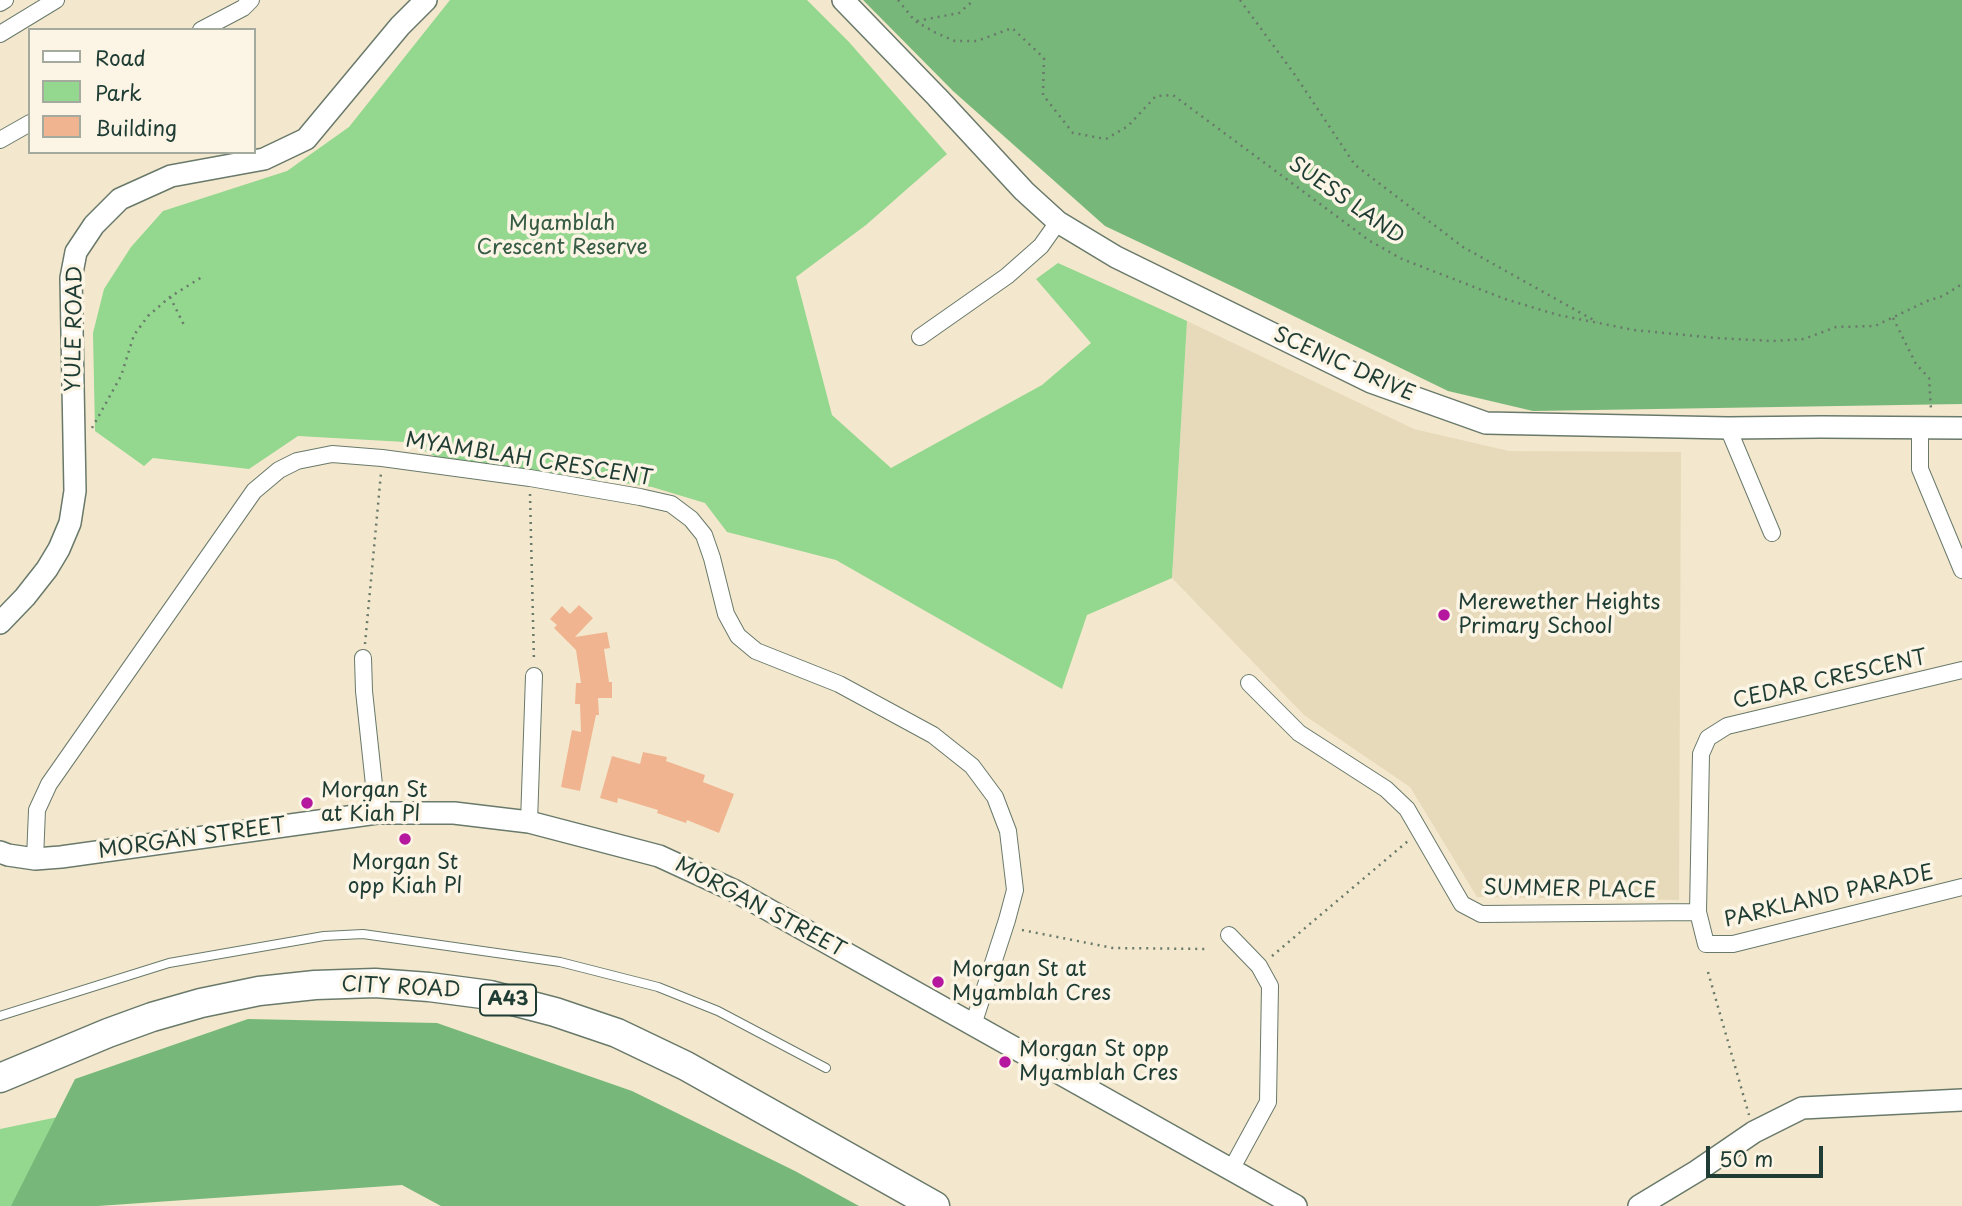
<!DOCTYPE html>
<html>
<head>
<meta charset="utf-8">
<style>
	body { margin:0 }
	#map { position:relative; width:1962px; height:1206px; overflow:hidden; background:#f3e8cd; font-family:"Playpen Sans",sans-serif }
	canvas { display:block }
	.legend { position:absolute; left:28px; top:28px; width:228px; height:126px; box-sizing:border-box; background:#fcf5e5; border:2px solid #a4ab9e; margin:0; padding:9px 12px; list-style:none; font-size:21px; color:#1f3d34 }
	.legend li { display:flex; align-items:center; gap:14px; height:35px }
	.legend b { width:35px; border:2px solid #a4ab9e }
	.scale { position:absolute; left:1706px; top:1146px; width:117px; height:32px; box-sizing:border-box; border:4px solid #1f3d34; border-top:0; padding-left:9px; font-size:21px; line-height:24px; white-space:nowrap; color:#1f3d34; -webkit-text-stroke:5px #fcf5e5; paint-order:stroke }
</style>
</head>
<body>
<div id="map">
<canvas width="1962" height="1206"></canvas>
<ul class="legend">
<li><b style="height:9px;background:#fff"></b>Road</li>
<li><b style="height:19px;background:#94d78f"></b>Park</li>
<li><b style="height:19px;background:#f0b590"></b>Building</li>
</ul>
<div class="scale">50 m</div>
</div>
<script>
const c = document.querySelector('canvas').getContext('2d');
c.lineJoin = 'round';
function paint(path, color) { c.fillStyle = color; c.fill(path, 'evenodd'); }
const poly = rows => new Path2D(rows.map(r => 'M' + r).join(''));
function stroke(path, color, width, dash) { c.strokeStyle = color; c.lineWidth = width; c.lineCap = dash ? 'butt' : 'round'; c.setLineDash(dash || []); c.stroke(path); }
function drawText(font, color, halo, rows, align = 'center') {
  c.font = font + ' "Playpen Sans",sans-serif'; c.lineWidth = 7; c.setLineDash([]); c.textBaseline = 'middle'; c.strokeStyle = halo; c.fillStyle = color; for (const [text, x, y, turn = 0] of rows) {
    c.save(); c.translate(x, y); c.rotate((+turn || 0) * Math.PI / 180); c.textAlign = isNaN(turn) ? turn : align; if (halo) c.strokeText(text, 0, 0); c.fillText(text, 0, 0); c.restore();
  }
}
paint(poly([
	[1187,321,1414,429,1509,451,1681,452,1679,900,1477,897,1410,787,1304,715,1172,578]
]), '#e7daba');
paint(poly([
	[450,0,807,0,849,42,947,154,866,225,796,277,832,415,891,468,1042,385,1091,343,1036,279,1058,263,1187,321,1172,578,1087,615,1062,689,836,560,727,532,705,503,652,487,437,457,405,442,298,436,249,469,153,458,144,466,95,431,93,333,104,289,131,247,163,211,287,171,349,127],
	[87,1111,98,1206,0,1206,0,1129]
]), '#94d78f');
paint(poly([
	[863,0,1962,0,1962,404,1533,411,1448,391,1238,289,1105,226,953,91],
	[248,1019,437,1023,632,1091,795,1171,859,1206,441,1206,402,1185,98,1206,11,1206,75,1079]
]), '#77b87a');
paint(poly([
	[579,605,593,618,575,637,607,632,610,648,604,649,609,682,612,682,612,698,598,698,599,715,596,715,580,791,561,787,572,730,581,732,580,704,575,704,576,683,581,683,576,650,554,628,557,625,550,619,562,606,570,614],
	[643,752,667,757,666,761,705,775,703,782,734,794,719,833,687,820,686,823,657,813,658,810,618,798,617,803,600,798,612,756,640,764]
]), '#f0b590');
const lane = poly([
	[0,1016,169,963,324,936,363,934,560,962,658,987,718,1011,826,1068]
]);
const street = poly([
	[0,3,5,0],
	[201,30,243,8,251,0],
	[0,34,56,0],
	[0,140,30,123],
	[920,337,1007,276,1041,246,1058,222],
	[1728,428,1772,533],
	[1920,428,1920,469,1962,570],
	[363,658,364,691,377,813],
	[1962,670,1727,726,1708,738,1701,754,1698,912,1706,944,1733,944,1962,887],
	[1249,683,1299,733,1386,789,1407,809,1462,904,1481,914,1698,912],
	[529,822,534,676],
	[35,859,37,810,49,784,254,491,279,470,297,461,332,454,382,458,530,478,640,497,671,504,691,519,704,535,712,558,726,614,738,636,756,651,839,684,933,735,972,766,995,797,1008,831,1015,890,1007,920,973,1025],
	[1229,935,1259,966,1270,986,1268,1102,1232,1168]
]);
const secondary = poly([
	[843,0,937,97,1024,191,1058,222,1116,257,1371,382,1486,423,1728,428,1821,427,1962,428],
	[0,623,25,597,47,569,59,549,70,523,75,491,71,278,76,252,94,225,120,199,171,176,264,159,306,139,400,26,426,0],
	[0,852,8,855,35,859,61,857,377,813,454,813,529,822,659,856,735,891,1296,1206],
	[1639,1206,1697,1171,1754,1132,1802,1108,1962,1100]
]);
const highway = poly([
	[0,1078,108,1033,152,1017,201,1003,259,991,315,985,375,983,429,987,490,995,555,1012,617,1033,686,1066,935,1206]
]);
stroke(lane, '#69796a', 10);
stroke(street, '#69796a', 18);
stroke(secondary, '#69796a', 24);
stroke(highway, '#69796a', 31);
stroke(poly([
	[898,0,915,21,936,33,955,41,977,41,1012,28,1044,58,1043,95,1073,133,1106,139,1128,126,1156,96,1173,95,1370,241,1402,259,1451,278,1505,299,1558,315,1634,330,1716,338,1773,341,1804,339,1836,327,1875,326,1927,301,1943,296,1962,284],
	[1240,0,1295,75,1355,165,1463,247,1597,322],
	[917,21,959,13,974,0],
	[170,297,185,327],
	[1893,318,1916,364,1929,378,1931,409],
	[92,428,121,376,134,335,148,316,170,297,202,277],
	[530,494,534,662],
	[365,644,381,473],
	[1022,930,1113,948,1209,949],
	[1272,956,1408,841],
	[1708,972,1749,1115]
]), '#69796a', 2.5, [2, 5]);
stroke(lane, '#fff', 8);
stroke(street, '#fff', 16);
stroke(secondary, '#fff', 21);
stroke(highway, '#fff', 28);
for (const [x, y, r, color] of [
	[1444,615,7,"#b5179e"],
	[307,803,7,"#b5179e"],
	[405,839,7,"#b5179e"],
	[938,982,7,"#b5179e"],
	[1005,1062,7,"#b5179e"]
]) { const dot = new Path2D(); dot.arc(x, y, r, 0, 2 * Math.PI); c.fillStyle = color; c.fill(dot); stroke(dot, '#fcf5e5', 2.5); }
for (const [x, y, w] of [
	[508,1000,56]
]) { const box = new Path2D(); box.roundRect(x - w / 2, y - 15.5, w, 31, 5); c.fillStyle = '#fcf5e5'; c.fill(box); stroke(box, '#1f3d34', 2); }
drawText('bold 19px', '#1f3d34', null, [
	["A43",508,1000]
]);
drawText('21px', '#1f3d34', '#fcf5e5', [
	["SUESS LAND",1346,201,35],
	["YULE ROAD",75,329,-89],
	["SCENIC DRIVE",1344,365,24],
	["MYAMBLAH CRESCENT",529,460,9],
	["CEDAR CRESCENT",1830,680,-13],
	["MORGAN STREET",192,839,-8],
	["SUMMER PLACE",1570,890,1],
	["PARKLAND PARADE",1829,897,-13],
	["MORGAN STREET",760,908,28],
	["CITY ROAD",401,988,3]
]);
drawText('21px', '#365c46', '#fcf5e5', [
	["Myamblah",562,224],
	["Crescent Reserve",562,248]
]);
drawText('21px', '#1f3d34', '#fcf5e5', [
	["Merewether Heights",1458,603],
	["Primary School",1458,627],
	["Morgan St",321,791],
	["at Kiah Pl",321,815],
	["Morgan St",405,863,"center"],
	["opp Kiah Pl",405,887,"center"],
	["Morgan St at",952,970],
	["Myamblah Cres",952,994],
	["Morgan St opp",1019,1050],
	["Myamblah Cres",1019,1074]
], 'left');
</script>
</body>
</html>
